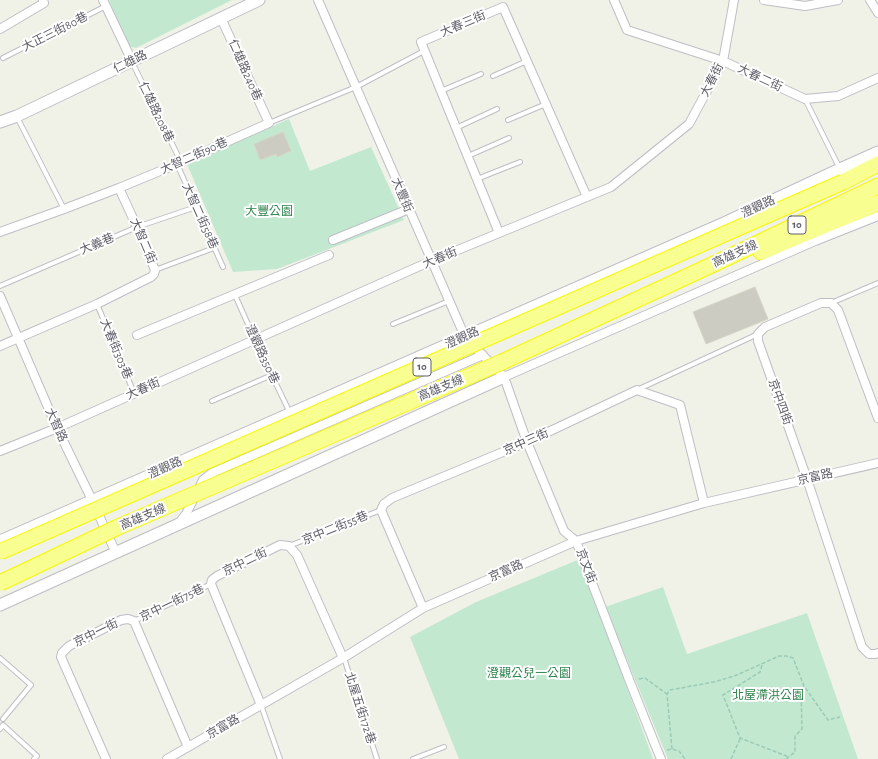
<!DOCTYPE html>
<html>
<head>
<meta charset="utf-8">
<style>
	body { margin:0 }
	canvas { display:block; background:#f0f1e7 }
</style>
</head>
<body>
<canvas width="878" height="759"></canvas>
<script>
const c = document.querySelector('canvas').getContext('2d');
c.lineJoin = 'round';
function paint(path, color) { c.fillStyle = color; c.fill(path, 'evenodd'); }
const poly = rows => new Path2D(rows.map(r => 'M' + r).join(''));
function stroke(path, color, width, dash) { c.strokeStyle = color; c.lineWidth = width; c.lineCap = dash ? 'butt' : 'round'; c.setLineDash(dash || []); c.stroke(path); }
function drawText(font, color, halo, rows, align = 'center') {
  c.font = font + ' "Alegreya Sans","Noto Sans TC",sans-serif'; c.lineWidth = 4; c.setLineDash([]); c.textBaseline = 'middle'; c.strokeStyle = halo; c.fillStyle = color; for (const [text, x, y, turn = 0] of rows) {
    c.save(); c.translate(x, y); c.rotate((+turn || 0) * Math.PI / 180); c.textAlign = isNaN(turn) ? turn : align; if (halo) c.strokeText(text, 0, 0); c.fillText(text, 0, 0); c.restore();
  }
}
paint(poly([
	[109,0,232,0,136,48,129,46],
	[289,119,310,171,371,147,404,220,277,269,233,272,187,164],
	[580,559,653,759,459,759,410,637,476,602],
	[663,587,687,654,807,613,858,759,668,759,605,607]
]), '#c2e9cf');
const building = poly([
	[283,132,291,151,277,157,276,154,260,160,254,144,283,132],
	[755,287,768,319,706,344,693,312,755,287]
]);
paint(building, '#ccccc3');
stroke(building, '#d6d6c5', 1);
const service = poly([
	[3,58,106,6],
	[132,62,181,162],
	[493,76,527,61],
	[441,91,481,74],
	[805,99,840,169],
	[17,117,64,209],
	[508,120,546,104],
	[269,123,356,87,424,51],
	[456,128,497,109],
	[468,156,509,138],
	[177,164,223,267],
	[477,179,520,162],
	[155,270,214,248],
	[0,286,137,227,196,207],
	[235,295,255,340,290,413],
	[831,303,878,283],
	[97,304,134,393],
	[393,324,449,301],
	[639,389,758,334],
	[212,401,272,375],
	[289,546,381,510],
	[134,621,211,584],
	[0,658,31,685,3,719],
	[344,658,377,759],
	[261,705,280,759],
	[0,729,3,725,37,756,34,759],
	[413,759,444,747]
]);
const minor = poly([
	[103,0,132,61],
	[318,0,465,337,504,377,527,442,564,531,576,541,630,682,658,752,661,759],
	[614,0,627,30,723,61,805,99,838,96,878,78],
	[764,0,805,6,838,0],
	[870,0,878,13],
	[0,29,44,3,43,0],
	[119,188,177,164,269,123,221,18],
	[0,232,64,209,119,188,137,227,155,270,154,274,151,277,97,304,0,346],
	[499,233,421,42,503,7,587,197],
	[333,240,409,209],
	[0,296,57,428,92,500,116,553],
	[137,335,329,255],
	[504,377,815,241,878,216],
	[878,418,838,310,831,303,821,303,765,327,758,334,758,341,807,479,862,647,869,654,875,654,878,653],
	[0,451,57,428,431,261,611,187,689,124,723,61,734,0],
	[179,523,186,514,203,480,212,473,483,355],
	[423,608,381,510,384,504,392,498,527,442,637,390,680,405,704,503],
	[261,705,211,584,212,580,217,576,280,545,289,546,297,555,343,658],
	[106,759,61,657,62,653,69,646,121,620,128,619,134,621,188,747],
	[167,759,343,658,423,608,576,541,704,503,878,463]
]);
const tertiary = poly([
	[0,122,17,116,259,0],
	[0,541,724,223,840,169,878,152],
	[0,605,504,377]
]);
const motorway = poly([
	[843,182,878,164],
	[761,252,878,203],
	[716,263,878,186]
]);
stroke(service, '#bebec6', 6);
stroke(minor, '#bebec6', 10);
stroke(tertiary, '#bebec6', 13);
stroke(motorway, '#f7f800', 17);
stroke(poly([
	[762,665,760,672,723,695,740,738,789,757],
	[639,679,645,678,667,694],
	[672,749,667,694,670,690,714,682,737,675,779,656,786,656,793,658,804,686,828,720,840,717],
	[667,750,672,749,679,751,685,759],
	[731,759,740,739],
	[786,759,795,752,795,736,802,729,801,689,804,687]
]), '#9bcab8', 1.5, [4, 2]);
stroke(service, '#fff', 4);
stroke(minor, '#fff', 8);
stroke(tertiary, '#fff', 11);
stroke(motorway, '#f8ff90', 15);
const motorwayBridge = poly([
	[0,552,843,182],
	[0,583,118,527,502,362,716,263]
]);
stroke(motorwayBridge, '#f7f800', 17, []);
stroke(motorwayBridge, '#f8ff90', 15);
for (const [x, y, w] of [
	[797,225,18],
	[422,367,18]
]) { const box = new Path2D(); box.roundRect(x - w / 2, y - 9, w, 18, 3); c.fillStyle = '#fff'; c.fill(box); stroke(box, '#5e5f68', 1); }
drawText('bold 11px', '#5e5f68', null, [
	["10",797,225],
	["10",422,367]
]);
drawText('12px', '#5e5f68', '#fff', [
	["大春三街",463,24,-23],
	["大正三街80巷",55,32,-27],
	["仁雄路",130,62,-26],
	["仁雄路240巷",245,70,66],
	["大春二街",760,78,25],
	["大春街",712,80,-63],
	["仁雄路208巷",156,112,64],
	["大智二街90巷",194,156,-24],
	["大豐街",402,195,67],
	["澄觀路",758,207,-25],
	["大智二街58巷",200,216,66],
	["大智二街",143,241,67],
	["大義巷",97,244,-23],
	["高雄支線",735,254,-25],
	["大春街",440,258,-23],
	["澄觀路",462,338,-24],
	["大春街303巷",116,349,67],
	["澄觀路350巷",262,354,65],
	["高雄支線",441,388,-23],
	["大春街",143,389,-24],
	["京中四街",780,402,70],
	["大智路",56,425,65],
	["京中三街",526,442,-24],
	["澄觀路",165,468,-24],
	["京富路",815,477,-13],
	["高雄支線",143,517,-23],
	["京中二街55巷",335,528,-22],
	["京中二街",245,562,-26],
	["京文街",586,566,69],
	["京富路",506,571,-24],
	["京中一街75巷",172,603,-26],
	["京中一街",96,633,-26],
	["北屋五街172巷",360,708,72],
	["京富路",223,727,-30]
]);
drawText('12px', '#30844e', '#fff', [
	["大豐公園",269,211],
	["澄觀公兒一公園",529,673],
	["北屋滯洪公園",768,695]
]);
</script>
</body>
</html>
